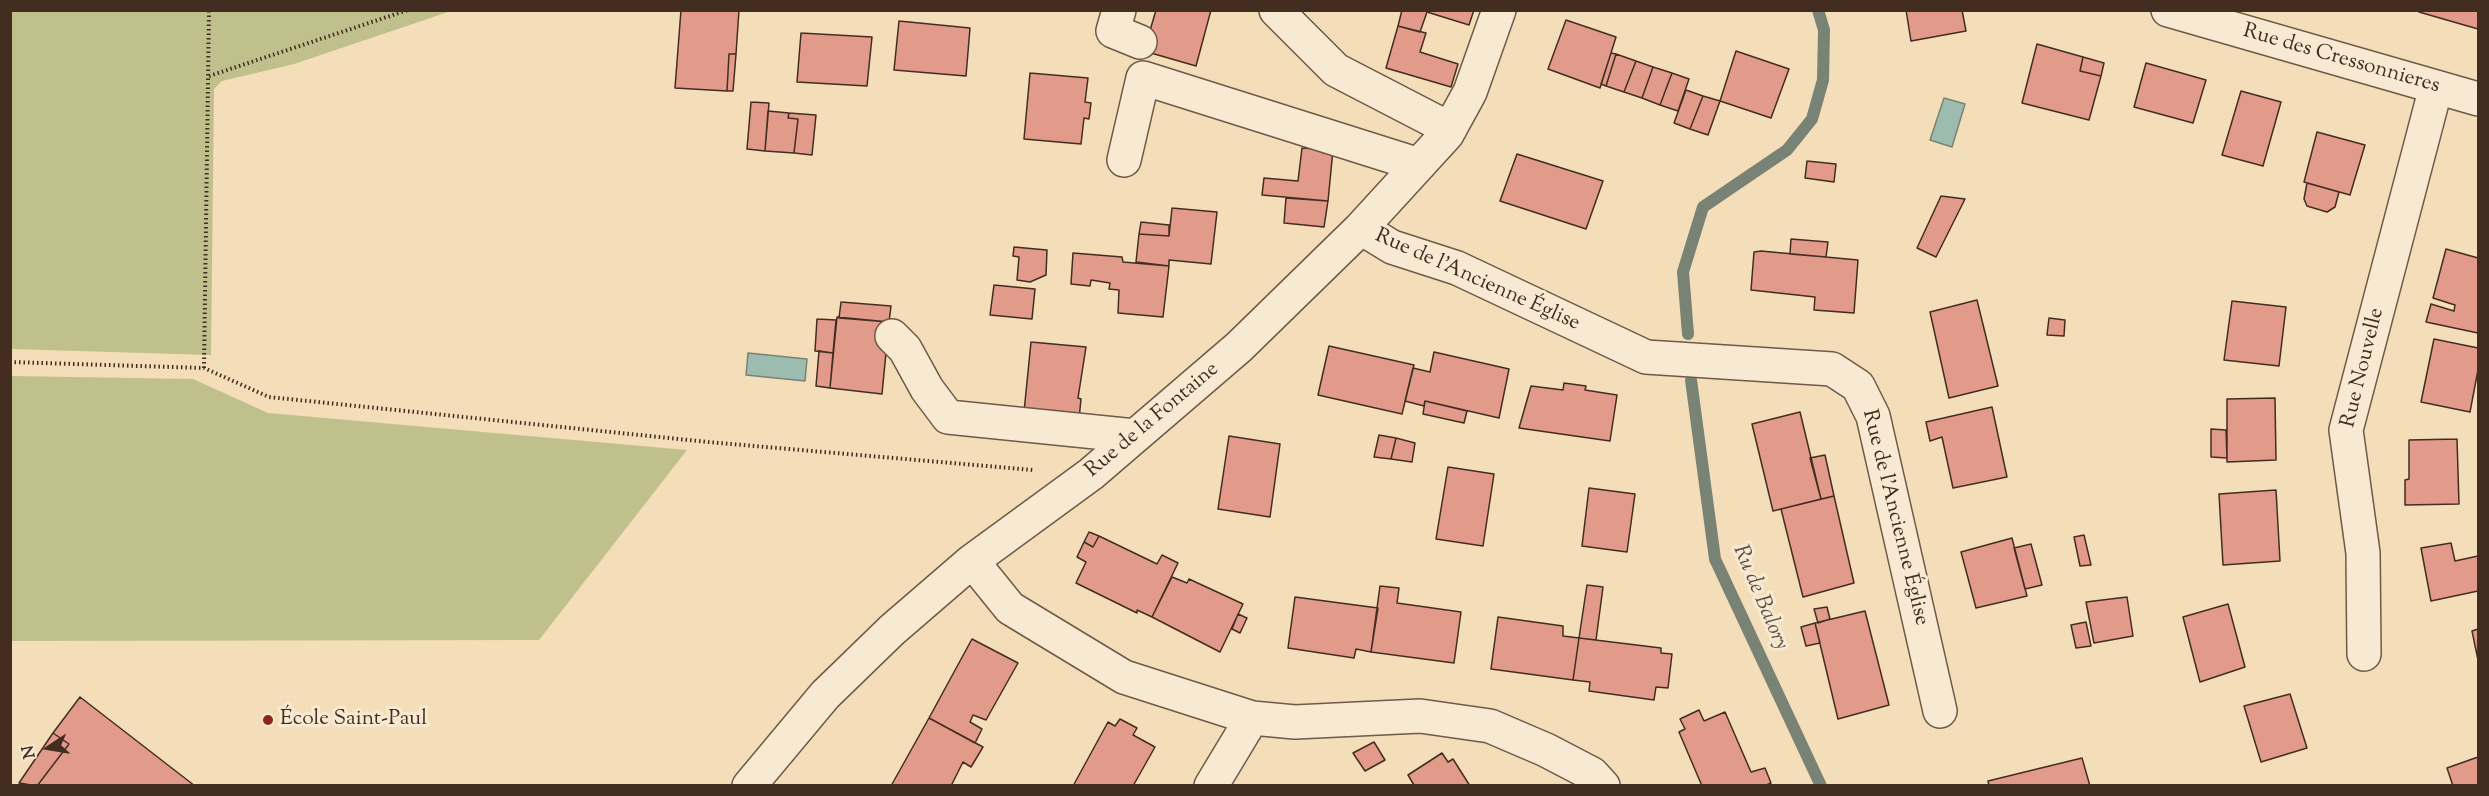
<!DOCTYPE html>
<html>
<head>
<meta charset="utf-8">
<style>
	body { margin:0 }
	#map { position:relative; width:2489px; height:796px; overflow:hidden; background:#f4ddb9; font-family:"Sorts Mill Goudy",serif }
	canvas { display:block }
	.frame { position:absolute; inset:0; border:12px solid #432d21; pointer-events:none }
	.north { position:absolute; left:18px; top:718px; width:60px; height:60px; -webkit-text-stroke:4px #f8e9d2; paint-order:stroke; rotate:258deg; font-size:16px; font-weight:700; line-height:24px; text-align:center; color:#432d21 }
	.north::after { content:''; display:block; margin:auto; width:21px; height:27px; background:#432d21; clip-path:polygon(50% 0,100% 100%,50% 72%,0 100%) }
</style>
</head>
<body>
<div id="map">
<canvas width="2489" height="796"></canvas>
<div class="frame"></div>
<div class="north">N</div>
</div>
<script>
const c = document.querySelector('canvas').getContext('2d');
c.lineJoin = 'round';
function paint(path, color) { c.fillStyle = color; c.fill(path, 'evenodd'); }
const poly = rows => new Path2D(rows.map(r => 'M' + r).join(''));
function stroke(path, color, width, dash) { c.strokeStyle = color; c.lineWidth = width; c.lineCap = dash ? 'butt' : 'round'; c.setLineDash(dash || []); c.stroke(path); }
function drawText(font, color, halo, rows, align = 'center') {
  c.font = font + ' "Sorts Mill Goudy",serif'; c.lineWidth = 6; c.setLineDash([]); c.textBaseline = 'middle'; c.strokeStyle = halo; c.fillStyle = color; for (const [text, x, y, turn = 0] of rows) {
    c.save(); c.translate(x, y); c.rotate((+turn || 0) * Math.PI / 180); c.textAlign = isNaN(turn) ? turn : align; if (halo) c.strokeText(text, 0, 0); c.fillText(text, 0, 0); c.restore();
  }
}
paint(poly([
	[11,10,451,10,451,11,294,64,222,81,214,89,211,355,11,349],
	[11,376,193,379,268,413,687,450,539,640,11,641]
]), '#bfc08c');
const water = poly([
	[1944,98,1965,104,1952,147,1930,140,1944,98],
	[748,353,807,359,805,381,746,375,748,353]
]);
paint(water, '#9cbcaf');
stroke(water, '#788376', 1.5);
stroke(poly([
	[1688,334,1683,272,1703,207,1787,150,1812,119,1823,80,1824,30,1818,10],
	[1691,380,1715,559,1821,786]
]), '#788376', 12);
const building = poly([
	[681,10,739,10,736,54,729,54,727,91,675,88,681,10],
	[1156,10,1211,10,1196,66,1144,51,1156,10],
	[1402,10,1474,10,1469,25,1427,12,1420,32,1398,26,1402,10],
	[1906,10,1962,10,1966,31,1911,41,1906,10],
	[2419,10,2478,10,2478,29,2419,12,2419,10],
	[1566,20,1616,37,1600,88,1548,69,1566,20],
	[899,21,970,28,966,76,894,70,899,21],
	[1398,26,1426,33,1420,52,1458,64,1451,87,1386,68,1398,26],
	[801,33,872,37,867,86,797,82,801,33],
	[2037,44,2083,57,2080,71,2101,76,2089,120,2022,103,2037,44],
	[1736,51,1789,69,1771,118,1720,101,1736,51],
	[1611,53,1616,54,1606,86,1601,84,1611,53],
	[729,54,736,54,733,91,727,91,729,54],
	[1616,54,1636,61,1624,92,1606,86,1616,54],
	[2083,57,2104,63,2101,76,2080,71,2083,57],
	[1636,61,1653,67,1642,98,1624,92,1636,61],
	[2146,63,2206,80,2193,123,2134,107,2146,63],
	[1653,67,1672,73,1660,105,1642,98,1653,67],
	[1030,73,1088,78,1085,102,1091,103,1089,119,1084,118,1081,144,1024,139,1030,73],
	[1672,73,1689,79,1678,111,1660,105,1672,73],
	[1686,90,1703,96,1690,129,1674,123,1686,90],
	[2241,91,2281,102,2263,166,2222,155,2241,91],
	[1703,96,1720,101,1708,135,1690,129,1703,96],
	[751,102,769,103,765,151,747,149,751,102],
	[768,111,789,113,788,118,798,119,794,153,765,151,768,111],
	[789,113,816,115,812,155,794,153,798,119,788,118,789,113],
	[2317,132,2365,145,2350,195,2304,182,2317,132],
	[1302,148,1333,150,1328,201,1262,195,1264,178,1298,181,1302,148],
	[1517,154,1603,181,1586,229,1500,201,1517,154],
	[1807,161,1836,164,1834,182,1805,178,1807,161],
	[2307,183,2339,192,2335,207,2327,212,2307,206,2304,199,2307,183],
	[1941,196,1965,199,1936,257,1917,248,1941,196],
	[1286,198,1328,201,1324,227,1284,223,1286,198],
	[1172,208,1217,212,1211,264,1169,260,1169,266,1136,262,1139,234,1169,236,1172,208],
	[1141,222,1169,225,1169,236,1139,234,1141,222],
	[1791,239,1828,242,1826,257,1790,254,1791,239],
	[1014,247,1047,250,1046,275,1030,282,1017,280,1019,257,1013,256,1014,247],
	[2446,249,2478,258,2478,333,2426,322,2431,304,2454,311,2455,305,2433,298,2446,249],
	[1761,251,1858,260,1854,313,1814,310,1815,297,1751,290,1754,252,1761,251],
	[1073,253,1122,257,1123,262,1169,266,1163,317,1118,313,1119,290,1109,289,1110,283,1091,280,1090,286,1071,284,1073,253],
	[994,285,1035,289,1032,319,990,315,994,285],
	[1977,300,1998,386,1949,398,1930,312,1977,300],
	[2232,301,2286,307,2279,366,2224,360,2232,301],
	[841,302,891,306,889,322,839,318,841,302],
	[837,317,889,322,882,394,830,388,837,317],
	[2049,318,2065,320,2064,336,2047,335,2049,318],
	[817,319,836,320,833,353,815,351,817,319],
	[2434,339,2478,348,2478,370,2470,412,2421,402,2434,339],
	[1031,342,1086,347,1078,398,1081,399,1079,419,1024,412,1031,342],
	[1329,346,1414,365,1402,414,1318,395,1329,346],
	[819,351,833,353,830,388,816,386,819,351],
	[1434,352,1509,369,1499,418,1425,401,1424,406,1405,401,1413,368,1430,372,1434,352],
	[1564,383,1586,386,1585,390,1617,395,1610,441,1519,428,1531,386,1563,390,1564,383],
	[2275,398,2276,460,2227,462,2227,399,2275,398],
	[1425,401,1467,411,1464,423,1423,414,1425,401],
	[1992,407,2007,477,1953,488,1942,437,1930,441,1926,422,1992,407],
	[1800,412,1821,499,1773,511,1752,424,1800,412],
	[2211,429,2226,430,2227,458,2211,457,2211,429],
	[1379,435,1396,438,1391,459,1374,457,1379,435],
	[1229,436,1280,444,1270,517,1218,509,1229,436],
	[1396,438,1415,443,1412,462,1391,459,1396,438],
	[2457,439,2459,504,2405,505,2405,480,2409,479,2409,440,2457,439],
	[1825,455,1834,496,1821,499,1810,458,1825,455],
	[1448,467,1494,474,1483,546,1436,539,1448,467],
	[1589,488,1635,494,1627,552,1582,546,1589,488],
	[2276,490,2280,561,2223,565,2219,494,2276,490],
	[1834,496,1854,583,1803,597,1781,509,1834,496],
	[1089,532,1099,536,1093,547,1084,542,1089,532],
	[2084,535,2091,565,2080,566,2074,537,2084,535],
	[1099,536,1157,564,1162,555,1178,563,1152,617,1137,610,1137,613,1076,583,1086,562,1077,557,1084,542,1093,547,1099,536],
	[2012,538,2027,596,1976,608,1961,552,2012,538],
	[2451,543,2455,561,2478,556,2478,591,2431,601,2421,548,2451,543],
	[2031,544,2042,585,2025,589,2014,548,2031,544],
	[1172,577,1187,583,1189,579,1243,604,1220,652,1152,617,1172,577],
	[1587,585,1603,587,1596,640,1579,638,1587,585],
	[1380,586,1399,588,1397,603,1461,612,1454,663,1371,652,1380,586],
	[1295,597,1378,608,1371,652,1356,649,1354,658,1288,648,1295,597],
	[2127,597,2133,636,2094,643,2086,602,2127,597],
	[2228,604,2245,667,2200,682,2183,617,2228,604],
	[1827,607,1830,619,1818,623,1814,609,1827,607],
	[1865,611,1889,705,1838,719,1815,623,1865,611],
	[1238,614,1247,618,1240,633,1232,629,1238,614],
	[1498,617,1563,626,1563,636,1579,638,1573,680,1491,669,1498,617],
	[2086,622,2091,646,2076,648,2071,625,2086,622],
	[1815,623,1820,643,1806,646,1801,627,1815,623],
	[2478,629,2478,660,2472,631,2478,629],
	[1579,638,1661,648,1661,653,1672,654,1668,688,1656,687,1654,700,1589,691,1590,682,1573,680,1579,638],
	[972,639,1018,663,986,720,973,715,970,722,982,729,975,743,929,718,972,639],
	[2290,694,2307,748,2261,762,2244,706,2290,694],
	[80,697,195,786,37,786,69,744,53,733,80,697],
	[1699,710,1704,721,1725,712,1751,772,1765,768,1771,783,1764,786,1702,786,1679,732,1685,729,1680,719,1699,710],
	[929,718,983,747,971,767,963,762,951,786,891,786,929,718],
	[1120,719,1137,728,1133,735,1155,747,1133,786,1073,786,1108,722,1115,726,1120,719],
	[53,733,69,744,37,786,19,783,53,733],
	[1374,742,1385,760,1365,771,1353,753,1374,742],
	[1442,753,1448,762,1453,759,1470,786,1411,786,1414,785,1408,775,1442,753],
	[2478,757,2478,786,2453,786,2447,768,2478,757],
	[2082,758,2090,786,1989,786,1988,781,2082,758]
]);
paint(building, '#e29a8b');
stroke(building, '#432d21', 1.5);
const minor = poly([
	[1119,10,1113,31,1140,42],
	[1276,10,1336,70,1450,129],
	[2168,10,2478,99],
	[1124,160,1143,78,1419,165],
	[1361,228,1392,247,1457,268,1646,357,1832,369,1858,386,1873,416,1940,711],
	[892,336,905,349,927,389,948,417,1135,436],
	[972,561,1010,608,1124,677,1252,718,1295,722,1420,716,1490,726,1546,750,1592,774,1603,786],
	[2364,654,2363,553,2346,430,2436,87],
	[749,786,825,695,892,630,972,561,1091,474,1239,347,1361,228,1447,134,1470,92,1499,10],
	[1211,786,1252,718]
]);
stroke(minor, '#6f5947', 36);
stroke(poly([
	[209,76,408,10],
	[10,362,204,368,269,397,708,442,1033,470],
	[204,368,209,10]
]), '#432d21', 4, [1.5, 3]);
stroke(minor, '#f8e9d2', 33);
for (const [x, y, r, color] of [
	[268,720,6,"#8f2418"]
]) { const dot = new Path2D(); dot.arc(x, y, r, 0, 2 * Math.PI); c.fillStyle = color; c.fill(dot); stroke(dot, '#f8e9d2', 2); }
drawText('21px', '#432d21', '#f8e9d2', [
	["Rue des Cressonnieres",2341,60,16],
	["Rue de l'Ancienne Église",1477,281,24],
	["Rue Nouvelle",2364,368,-76],
	["Rue de la Fontaine",1153,421,-40],
	["Rue de l'Ancienne Église",1894,518,76]
]);
drawText('21px', '#432d21', '#f8e9d2', [
	["École Saint-Paul",280,720]
], 'left');
drawText('italic 22px', '#595144', '#f8e9d2', [
	["Ru de Balory",1759,598,67]
]);
</script>
</body>
</html>
